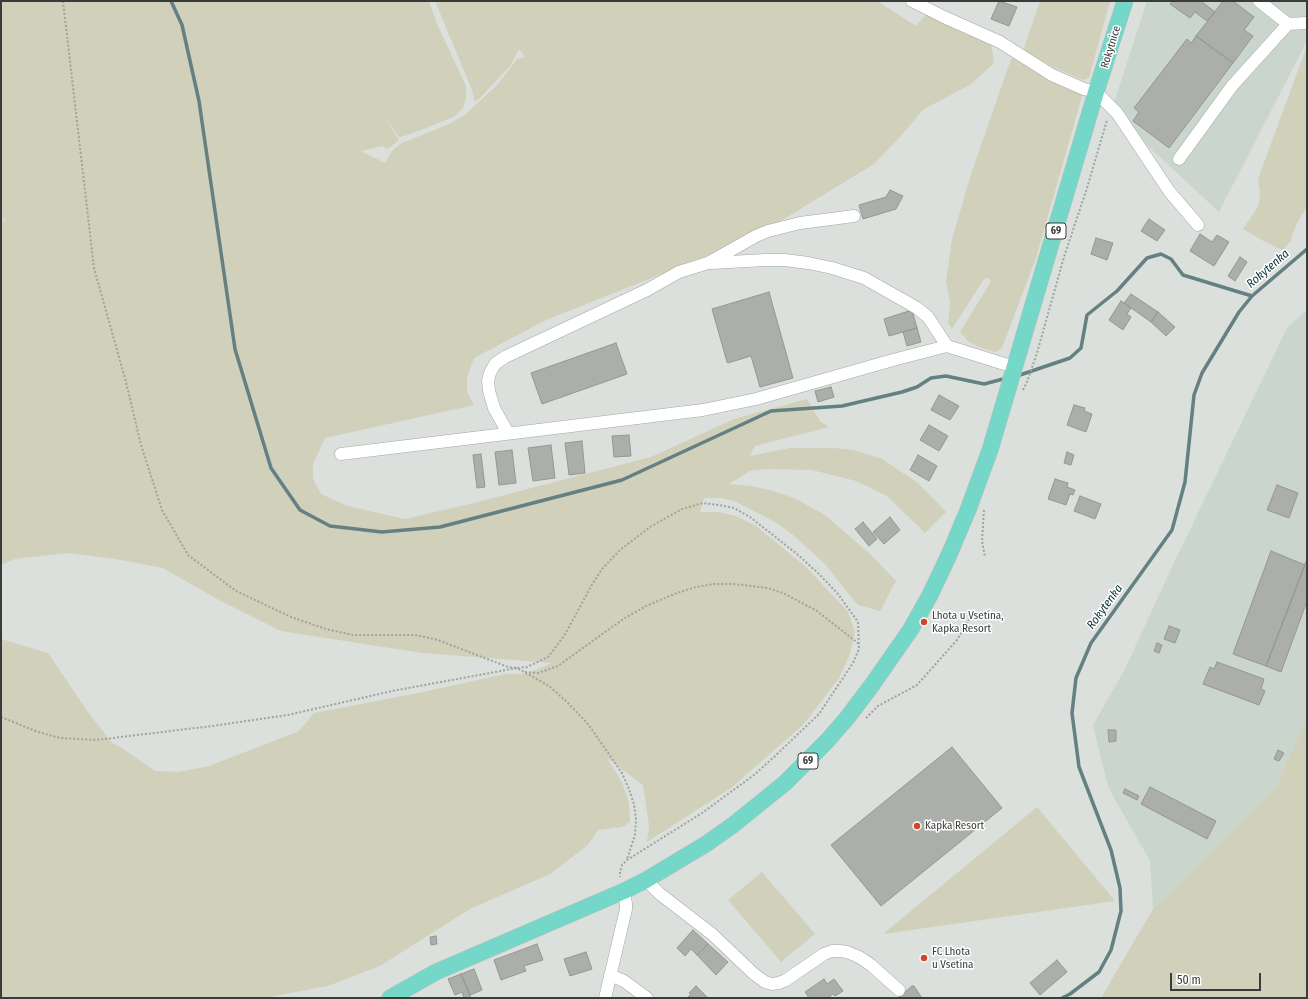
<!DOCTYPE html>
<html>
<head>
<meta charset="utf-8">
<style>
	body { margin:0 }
	#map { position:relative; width:1308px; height:999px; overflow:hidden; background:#dbe0dc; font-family:"Fira Sans Condensed",sans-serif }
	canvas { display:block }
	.frame { position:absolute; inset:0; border:2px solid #3a3c3b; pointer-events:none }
	.scale { position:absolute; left:1170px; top:973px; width:91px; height:18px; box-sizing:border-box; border:2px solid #3a3c3b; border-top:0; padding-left:5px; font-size:12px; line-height:14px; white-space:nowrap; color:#3a3c3b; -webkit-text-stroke:3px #fff; paint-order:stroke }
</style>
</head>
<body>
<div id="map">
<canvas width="1308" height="999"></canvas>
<div class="frame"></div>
<div class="scale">50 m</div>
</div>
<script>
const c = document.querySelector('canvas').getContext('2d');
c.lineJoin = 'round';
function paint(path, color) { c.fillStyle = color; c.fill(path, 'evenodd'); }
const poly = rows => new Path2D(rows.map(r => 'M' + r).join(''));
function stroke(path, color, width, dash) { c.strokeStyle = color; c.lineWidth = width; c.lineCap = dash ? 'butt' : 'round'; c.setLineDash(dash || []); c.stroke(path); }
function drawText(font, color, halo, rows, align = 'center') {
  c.font = font + ' "Fira Sans Condensed",sans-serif'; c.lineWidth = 3; c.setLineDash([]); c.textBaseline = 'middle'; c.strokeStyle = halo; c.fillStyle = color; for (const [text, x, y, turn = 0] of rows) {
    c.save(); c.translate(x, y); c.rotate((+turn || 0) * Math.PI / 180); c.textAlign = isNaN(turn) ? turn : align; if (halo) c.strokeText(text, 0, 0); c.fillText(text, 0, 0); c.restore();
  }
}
paint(poly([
	[1147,1,1307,1,1307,41,1219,212,1111,112],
	[1307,310,1307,717,1275,788,1214,853,1153,909,1150,861,1108,787,1093,725,1125,669,1170,571,1287,328]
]), '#cad6cd');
paint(poly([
	[1,1,429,1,437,24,466,86,466,99,463,108,454,117,408,135,399,137,385,118,399,140,388,149,382,146,361,151,385,163,392,151,402,143,449,124,465,115,498,84,517,59,525,57,519,49,510,66,481,97,475,102,472,90,435,1,877,1,916,26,927,13,991,42,994,63,970,85,924,109,899,138,874,164,756,236,544,321,474,358,467,377,467,392,474,405,325,438,313,464,313,479,321,494,348,506,405,519,470,504,651,457,734,419,807,399,820,421,829,427,755,446,750,456,790,448,834,448,854,450,882,459,918,483,946,512,925,533,887,496,856,481,812,470,767,469,750,471,729,484,752,486,773,491,794,498,825,515,869,553,896,581,880,611,858,605,824,563,793,535,775,522,734,501,721,498,704,498,700,512,719,512,736,516,756,526,805,566,836,599,847,610,855,631,850,654,839,678,804,724,731,788,647,842,649,826,643,785,607,758,622,782,629,803,630,818,630,822,622,827,598,830,588,845,550,874,470,909,380,966,328,986,264,998,1,998,1,639,48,653,88,712,112,743,122,748,155,771,179,772,209,766,297,732,306,723,314,713,423,692,505,674,526,674,552,663,422,653,281,631,217,599,163,568,115,559,67,553,15,559,1,565,1,220,4,223,5,217,3,221,1,219],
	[1040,1,1110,1,1089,78,1083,80,1057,69,1026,52,1024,48],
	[1307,46,1307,207,1297,223,1290,242,1283,250,1267,243,1243,229,1259,205,1260,192,1258,179],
	[1015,58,1083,93,1036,258,1002,348,995,352,979,347,969,342,960,332,990,283,990,278,984,279,952,329,948,323,950,303,946,281,952,239,971,174,1011,59],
	[1307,717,1307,998,1101,998,1153,909,1275,788],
	[1037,807,1115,901,883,934],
	[762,872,815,934,781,962,728,900]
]), '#d1d0bb');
stroke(poly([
	[171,1,182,25,199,101,235,349,271,468,300,510,330,526,382,532,440,527,622,480,771,411,842,406,902,392,917,387,931,378,946,376,984,384,1007,378],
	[1017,376,1070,358,1081,348,1087,315,1117,291,1147,258,1161,254,1171,259,1183,275,1252,296],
	[1062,998,1070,994,1099,972,1111,950,1121,911,1120,888,1111,850,1079,767,1072,713,1076,678,1091,643,1172,530,1185,482,1194,395,1202,373,1239,312,1252,296,1307,249]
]), '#648082', 3.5);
const building = poly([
	[999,1,1017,7,1009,26,991,19,999,1],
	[1173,1,1203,1,1202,2,1215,12,1207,21,1195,12,1190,18,1170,4,1173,1],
	[1223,1,1233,1,1254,17,1244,30,1253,36,1233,63,1196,36,1223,1],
	[1196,36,1233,63,1169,148,1133,121,1139,112,1134,108,1187,39,1191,43,1196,36],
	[890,190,903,196,896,209,863,219,859,205,886,197,890,190],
	[1149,219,1165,230,1157,241,1141,231,1149,219],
	[1200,234,1212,242,1217,235,1229,242,1214,266,1190,251,1200,234],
	[1096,238,1113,243,1107,260,1091,254,1096,238],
	[1240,257,1247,262,1235,281,1228,276,1240,257],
	[769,292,793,378,760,387,751,356,728,363,727,362,712,309,769,292],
	[1131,294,1158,312,1151,322,1124,303,1131,294],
	[1121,301,1131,308,1127,314,1131,317,1123,330,1109,320,1121,301],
	[912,310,917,328,889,336,884,319,912,310],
	[1158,312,1175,327,1166,336,1151,322,1158,312],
	[917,328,921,342,907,346,903,332,917,328],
	[616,343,627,374,542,404,531,373,616,343],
	[831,387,834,397,818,402,815,391,831,387],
	[939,395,959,406,950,420,931,410,939,395],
	[1074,405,1085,408,1084,411,1092,414,1086,432,1067,425,1074,405],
	[929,425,948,436,939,451,920,440,929,425],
	[629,435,631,456,614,457,612,436,629,435],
	[582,441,585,473,569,475,565,443,582,441],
	[551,445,555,478,533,481,528,448,551,445],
	[512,450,516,483,499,485,495,452,512,450],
	[1067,452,1074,455,1071,465,1064,463,1067,452],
	[481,454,485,487,477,488,473,455,481,454],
	[918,455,937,466,929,481,910,470,918,455],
	[1055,479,1068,483,1067,487,1075,490,1073,495,1070,494,1066,505,1048,499,1055,479],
	[1277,485,1298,493,1289,518,1267,510,1277,485],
	[1080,496,1101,504,1095,519,1074,511,1080,496],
	[890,517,900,530,884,544,873,532,890,517],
	[863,522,877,539,869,546,855,529,863,522],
	[1271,551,1305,565,1266,666,1233,654,1271,551],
	[1307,559,1307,601,1281,672,1266,666,1307,559],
	[1169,626,1180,630,1175,643,1164,639,1169,626],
	[1157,643,1162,645,1159,653,1154,651,1157,643],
	[1217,662,1264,679,1261,689,1265,691,1259,705,1203,684,1210,667,1214,669,1217,662],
	[1108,730,1116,730,1116,741,1109,742,1108,730],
	[952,747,1002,808,881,906,831,845,952,747],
	[1278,750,1284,753,1279,761,1274,759,1278,750],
	[1150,787,1216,821,1207,839,1141,804,1150,787],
	[1125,789,1139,796,1137,800,1123,793,1125,789],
	[693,930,708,944,697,955,691,949,685,956,677,948,693,930],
	[436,936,437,944,431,945,430,937,436,936],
	[537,944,543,960,524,966,526,971,501,980,494,960,537,944],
	[708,944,728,962,716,975,697,955,708,944],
	[586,952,592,969,570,976,564,959,586,952],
	[1057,960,1067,972,1040,995,1030,983,1057,960],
	[474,969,482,990,470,995,461,974,474,969],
	[461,974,470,995,470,997,467,998,464,998,462,992,455,995,448,979,461,974],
	[824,979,827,984,834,979,843,991,835,996,833,994,828,998,808,998,808,996,805,992,824,979],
	[696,986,708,998,687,998,691,994,689,993,696,986],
	[912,986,914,986,922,998,898,998,902,994,903,990,905,992,912,986]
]);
paint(building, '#abaea9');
stroke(building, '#949792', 1);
const minor = poly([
	[912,1,944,17,1000,42,1052,75,1084,89,1096,92,1117,113,1169,191,1198,225],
	[1259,1,1288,24,1307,23],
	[1179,159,1232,86,1288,24],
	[711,263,765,260,785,260,808,263,832,268,864,278,917,308,928,317,947,346],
	[508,433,494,408,489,391,488,381,490,373,495,364,505,357,647,290,679,272,708,263,756,236,768,231,800,223,854,216],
	[341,454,703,410,756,399,893,360,947,346,1014,367],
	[646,880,660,894,712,934,754,974,765,982,772,984,779,983,786,980,824,954,832,951,840,951,847,952,859,957,871,965,899,990],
	[610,975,624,981,647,998],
	[605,998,626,909,626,904,624,891]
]);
const major = poly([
	[390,998,436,972,624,891,646,880,706,844,733,825,785,783,827,741,847,718,872,685,911,629,930,595,949,555,968,510,990,450,1096,92,1125,1]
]);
stroke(minor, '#a2a7a4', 13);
stroke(major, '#bcbdbc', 17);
stroke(poly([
	[63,1,94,268,126,382,141,445,162,510,188,555,236,591,291,617,326,629,353,635,414,635,425,637,438,640,508,667,517,668,527,667,548,657,564,636,593,583,602,569,620,550,650,527,682,509,703,503,719,505,734,508,750,517,797,554,819,574,838,594,858,622,859,649,853,663,819,714,774,757,754,775,702,813,627,860,622,865,620,872,620,877],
	[1023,390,1027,382,1037,353,1064,257,1087,188,1107,120],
	[984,510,982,541,985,557],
	[525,672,538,673,558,666,605,632,625,618,646,606,677,593,696,587,714,584,734,584,768,588,783,593,817,611,859,644],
	[1,717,38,732,60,738,96,740,212,726,288,715,392,691,517,668,549,686,567,702,588,724,622,773,629,789,634,804,636,819,635,835,627,859],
	[866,718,878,706,917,685,957,640,973,613]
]), '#9fa3a0', 2, [2, 2]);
stroke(minor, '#fff', 12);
stroke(major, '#74d7c8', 16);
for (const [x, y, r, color] of [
	[924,622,4,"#d1462a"],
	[917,826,4,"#d1462a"],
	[924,958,4,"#d1462a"]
]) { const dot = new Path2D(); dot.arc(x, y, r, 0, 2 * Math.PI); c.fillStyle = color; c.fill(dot); stroke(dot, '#fff', 1.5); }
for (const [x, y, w] of [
	[1056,231,20],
	[808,761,20]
]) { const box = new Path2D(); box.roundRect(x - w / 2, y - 8, w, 16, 3); c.fillStyle = '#fff'; c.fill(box); stroke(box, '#3a3c3b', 1); }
drawText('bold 10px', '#3a3c3b', null, [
	["69",1056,231],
	["69",808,761]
]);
drawText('11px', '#3a3c3b', '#fff', [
	["Rokytnice",1111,47,-73]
]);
drawText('11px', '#3a3c3b', '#fff', [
	["Lhota u Vsetína,",932,616],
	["Kapka Resort",932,629],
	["Kapka Resort",925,826],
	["FC Lhota",932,952],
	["u Vsetína",932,965]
], 'left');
drawText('italic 12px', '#0d3538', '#fff', [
	["Rokytenka",1268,269,-41],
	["Rokytenka",1105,607,-54]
]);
</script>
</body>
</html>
